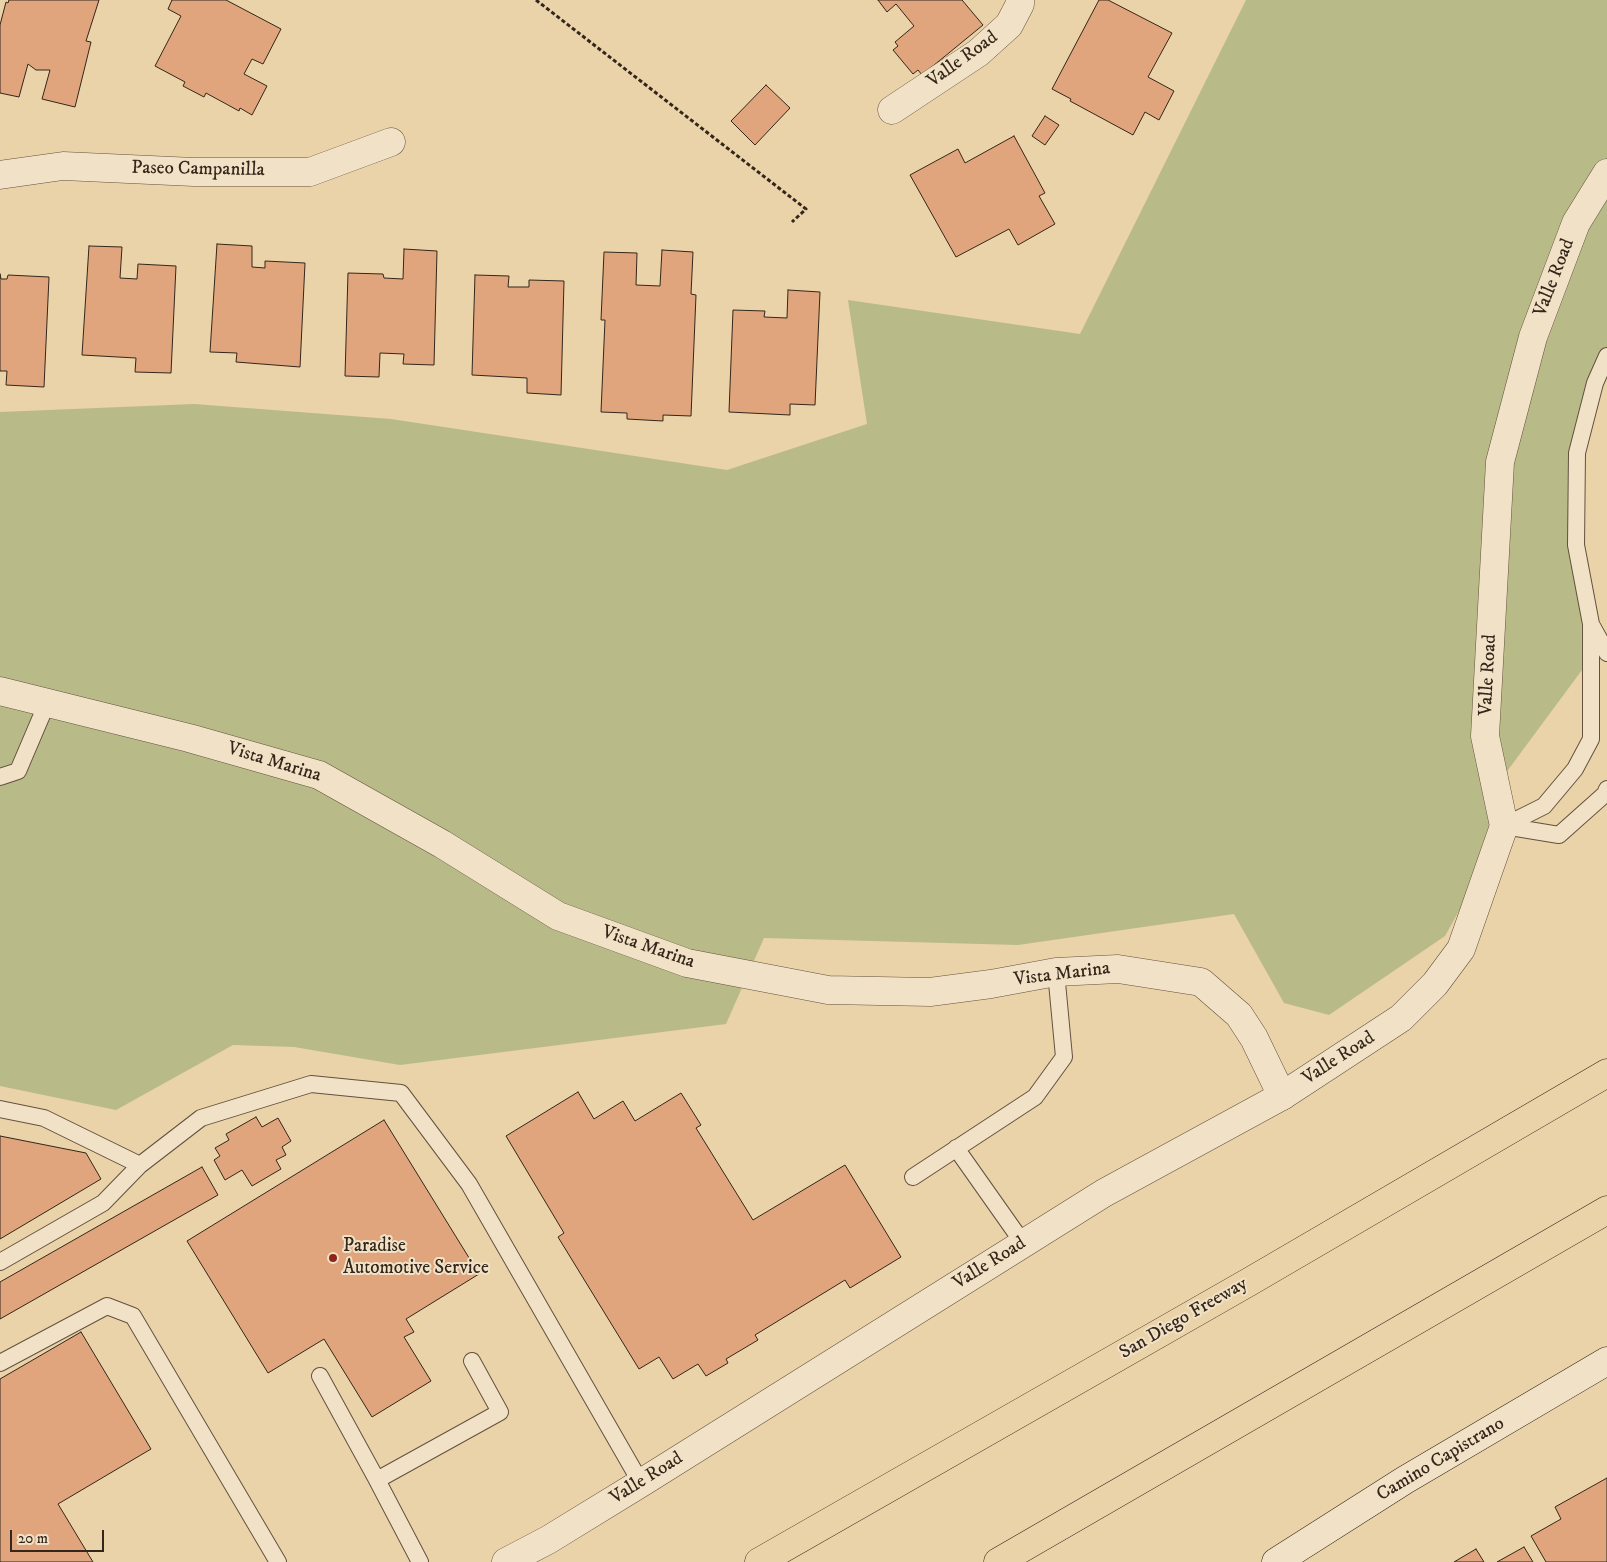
<!DOCTYPE html>
<html>
<head>
<meta charset="utf-8">
<style>
	body { margin:0 }
	#map { position:relative; width:1607px; height:1562px; overflow:hidden; background:#ead2a9; font-family:"IM FELL DW Pica",serif }
	canvas { display:block }
	.scale { position:absolute; left:10px; top:1530px; width:94px; height:22px; box-sizing:border-box; border:2px solid #34261a; border-top:0; padding-left:6px; font-size:15px; line-height:18px; white-space:nowrap; color:#34261a; -webkit-text-stroke:4px #f1e2c7; paint-order:stroke }
</style>
</head>
<body>
<div id="map">
<canvas width="1607" height="1562"></canvas>
<div class="scale">20 m</div>
</div>
<script>
const c = document.querySelector('canvas').getContext('2d');
c.lineJoin = 'round';
function paint(path, color) { c.fillStyle = color; c.fill(path, 'evenodd'); }
const poly = rows => new Path2D(rows.map(r => 'M' + r).join(''));
function stroke(path, color, width, dash) { c.strokeStyle = color; c.lineWidth = width; c.lineCap = dash ? 'butt' : 'round'; c.setLineDash(dash || []); c.stroke(path); }
function drawText(font, color, halo, rows, align = 'center') {
  c.font = font + ' "IM FELL DW Pica",serif'; c.lineWidth = 4; c.setLineDash([]); c.textBaseline = 'middle'; c.strokeStyle = halo; c.fillStyle = color; for (const [text, x, y, turn = 0] of rows) {
    c.save(); c.translate(x, y); c.rotate((+turn || 0) * Math.PI / 180); c.textAlign = isNaN(turn) ? turn : align; if (halo) c.strokeText(text, 0, 0); c.fillText(text, 0, 0); c.restore();
  }
}
paint(poly([
	[1246,0,1607,0,1607,365,1581,427,1582,670,1508,770,1460,909,1445,936,1329,1015,1284,1003,1234,914,1018,945,764,938,726,1024,400,1065,294,1047,233,1045,116,1110,0,1086,0,412,194,404,391,419,727,470,867,424,848,300,1080,334]
]), '#b8bb87');
const building = poly([
	[9,0,99,0,86,41,91,42,75,107,42,99,50,70,36,70,28,64,19,97,0,93,0,25,6,2,8,3,9,0],
	[172,0,226,0,281,29,263,64,252,59,244,74,267,86,252,115,240,108,239,111,206,93,204,97,183,86,185,82,155,66,181,16,168,9,172,0],
	[878,0,962,0,983,25,922,75,918,70,913,74,893,50,898,46,895,42,914,26,896,4,887,12,878,0],
	[1099,0,1108,0,1172,33,1148,77,1174,91,1159,120,1145,112,1133,135,1070,101,1071,99,1052,89,1099,0],
	[766,85,790,108,755,145,731,121,766,85],
	[1045,116,1059,125,1045,145,1032,136,1045,116],
	[1014,136,1045,193,1039,196,1055,224,1018,245,1009,229,956,257,910,175,958,149,965,163,1014,136],
	[217,244,252,246,252,267,265,268,265,261,305,263,300,367,236,362,237,353,210,352,217,244],
	[89,246,122,247,120,278,137,279,138,264,176,266,171,373,135,372,136,358,82,355,89,246],
	[404,249,437,251,434,365,403,364,404,354,380,353,379,377,345,376,348,273,383,274,384,278,403,279,404,249],
	[662,250,693,252,691,294,696,295,691,416,663,415,663,421,627,419,627,413,601,412,605,320,601,320,604,252,637,253,636,285,660,286,662,250],
	[0,274,1,279,7,279,8,275,49,277,44,387,6,385,7,371,0,371,0,274],
	[475,275,509,276,508,287,529,287,529,280,564,281,561,395,527,393,527,378,472,375,475,275],
	[788,290,820,292,815,405,790,404,790,415,729,412,733,310,765,311,764,317,787,318,788,290],
	[578,1092,594,1119,623,1101,635,1121,681,1093,701,1125,696,1128,753,1220,845,1165,901,1257,850,1288,845,1280,755,1335,758,1340,726,1359,728,1363,706,1376,698,1364,673,1379,659,1357,639,1369,558,1237,564,1233,506,1136,578,1092],
	[256,1117,262,1127,278,1118,291,1141,282,1147,286,1155,276,1160,281,1169,252,1186,242,1170,225,1180,214,1160,220,1156,215,1148,229,1140,226,1134,256,1117],
	[384,1120,479,1274,406,1319,414,1332,404,1337,431,1381,372,1417,324,1339,268,1373,187,1241,384,1120],
	[0,1136,86,1153,101,1179,0,1239,0,1136],
	[202,1167,218,1195,0,1319,0,1282,202,1167],
	[81,1332,151,1449,58,1504,93,1562,0,1562,0,1379,81,1332],
	[1607,1478,1607,1562,1546,1562,1531,1536,1561,1519,1555,1507,1607,1478],
	[1524,1547,1533,1562,1497,1562,1524,1547],
	[1476,1549,1484,1562,1454,1562,1476,1549]
]);
paint(building, '#e0a57d');
stroke(building, '#34261a', 1);
const service = poly([
	[1592,626,1607,653],
	[0,777,18,771,47,703],
	[1504,826,1544,806,1575,769,1591,739,1591,624,1576,545,1577,453,1595,383,1607,356],
	[1504,826,1559,835,1605,794,1607,789],
	[0,1109,44,1118,140,1165,201,1118,311,1084,401,1093,469,1184,641,1483],
	[956,1148,1023,1243],
	[913,1177,1035,1097,1064,1057,1056,972],
	[0,1262,103,1203,140,1165],
	[0,1363,107,1306,133,1316,278,1562],
	[320,1376,377,1480],
	[420,1562,377,1480,500,1412,472,1361]
]);
const minor = poly([
	[892,110,978,53,1009,25,1020,4,1020,0],
	[0,175,63,166,194,172,310,172,391,142],
	[1282,1096,1401,1018,1435,984,1461,949,1504,826,1485,736,1500,462,1533,337,1576,223,1607,173]
]);
const tertiary = poly([
	[0,691,189,738,319,775,442,844,558,916,687,963,828,990,930,992,991,984,1056,972,1118,969,1201,982,1239,1015,1254,1038,1282,1096,1104,1193,641,1483,548,1540,506,1562]
]);
const secondary = poly([
	[1276,1562,1405,1480,1607,1361]
]);
const motorway = poly([
	[759,1562,1249,1282,1607,1073],
	[998,1562,1607,1210]
]);
stroke(service, '#62513e', 18);
stroke(minor, '#62513e', 29);
stroke(tertiary, '#62513e', 29);
stroke(secondary, '#34261a', 29);
stroke(motorway, '#34261a', 29);
stroke(poly([
	[536,0,806,209,792,222]
]), '#34261a', 3, [4, 2.5]);
stroke(service, '#f1e2c7', 16);
stroke(minor, '#f1e2c7', 28);
stroke(tertiary, '#f1e2c7', 28);
stroke(secondary, '#f1e2c7', 28);
stroke(motorway, '#ead2a9', 28);
for (const [x, y, r, color] of [
	[333,1258,5,"#8f2418"]
]) { const dot = new Path2D(); dot.arc(x, y, r, 0, 2 * Math.PI); c.fillStyle = color; c.fill(dot); stroke(dot, '#f1e2c7', 2); }
drawText('19px', '#34261a', '#f1e2c7', [
	["Valle Road",963,60,-36],
	["Paseo Campanilla",198,170,1],
	["Valle Road",1555,278,-69],
	["Valle Road",1489,675,-87],
	["Vista Marina",274,763,17],
	["Vista Marina",648,948,19],
	["Vista Marina",1062,975,-7],
	["Valle Road",1339,1059,-33],
	["Valle Road",990,1264,-32],
	["San Diego Freeway",1184,1319,-30],
	["Camino Capistrano",1441,1460,-31],
	["Valle Road",647,1479,-32]
]);
drawText('19px', '#34261a', '#f1e2c7', [
	["Paradise",343,1247],
	["Automotive Service",343,1269]
], 'left');
</script>
</body>
</html>
